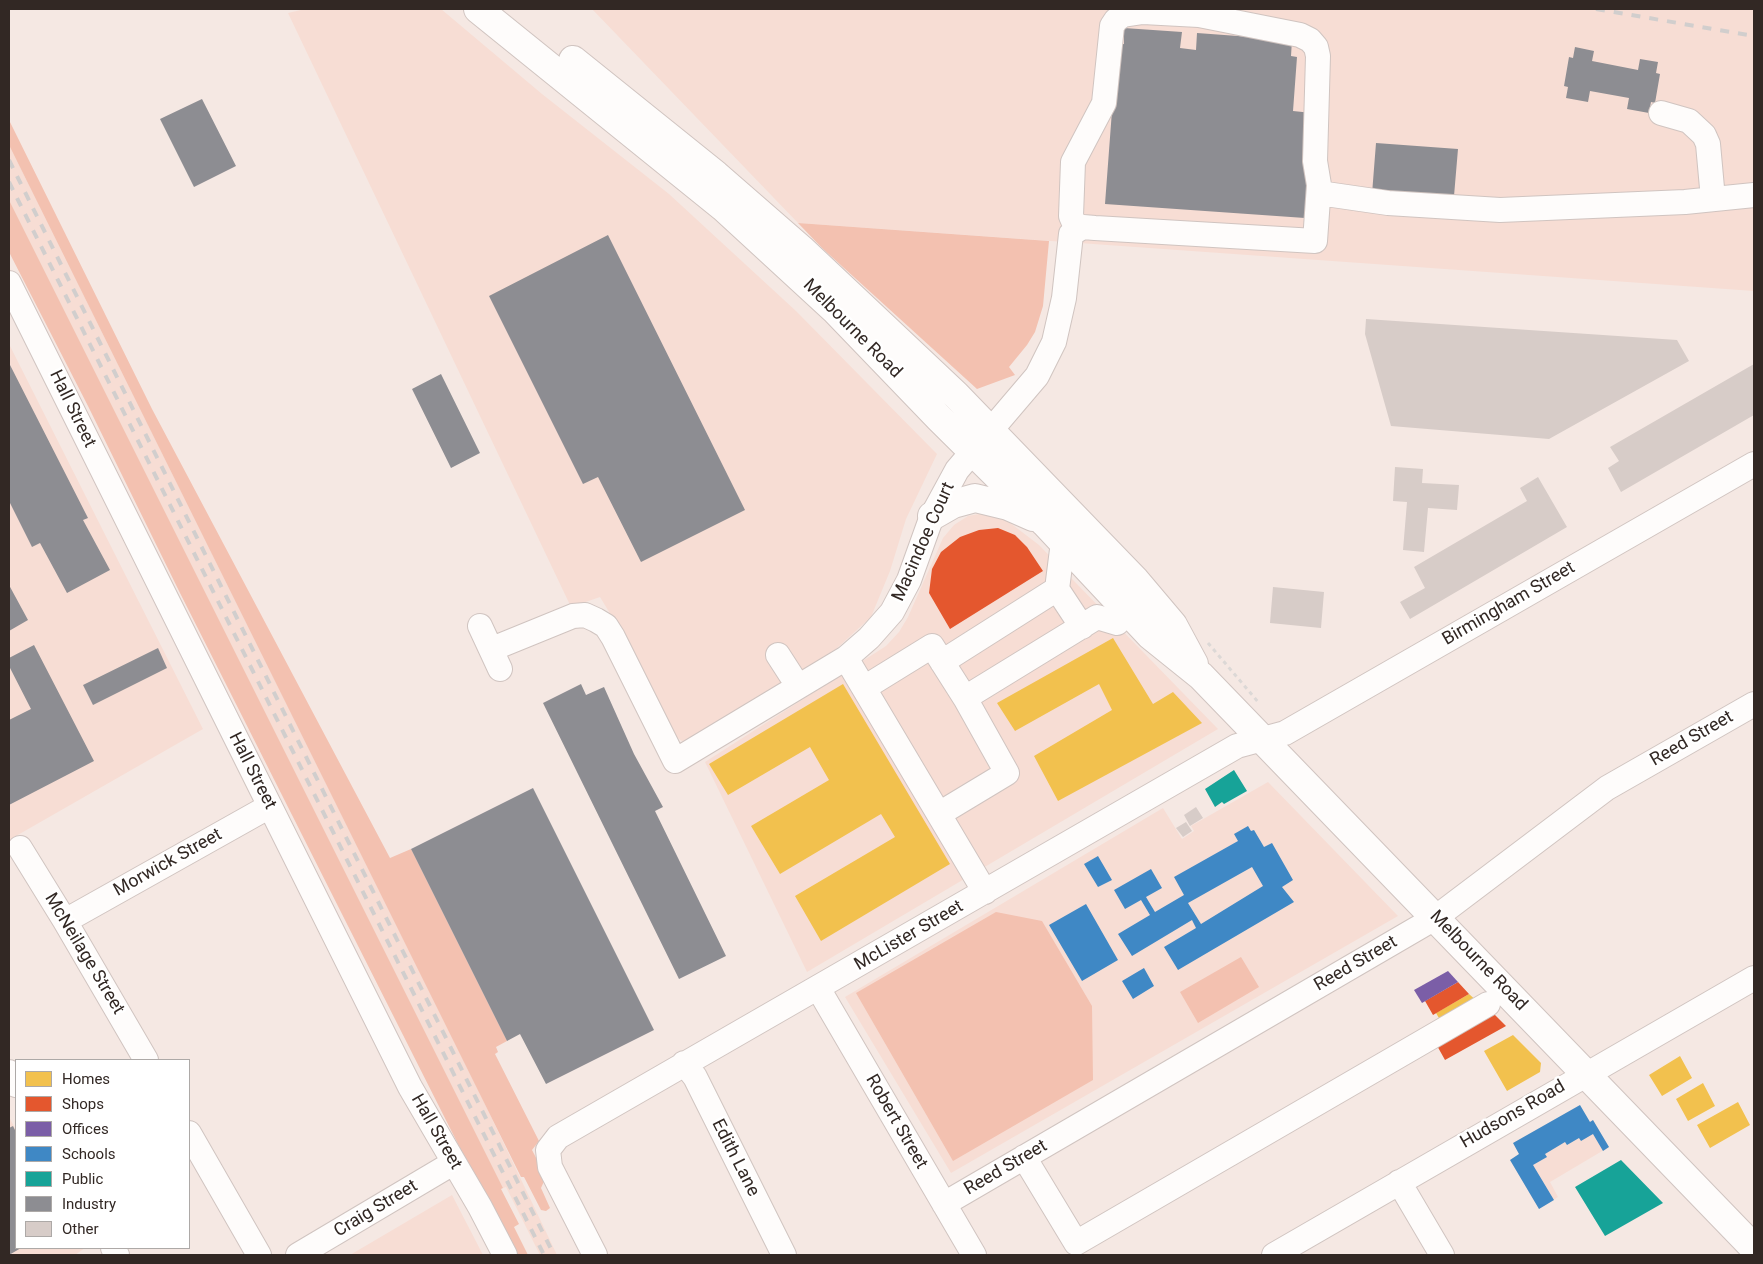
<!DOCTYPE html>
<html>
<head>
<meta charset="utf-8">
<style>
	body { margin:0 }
	#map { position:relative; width:1763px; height:1264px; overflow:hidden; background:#f5e8e3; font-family:Roboto,sans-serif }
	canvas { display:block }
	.frame { position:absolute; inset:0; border:10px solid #322824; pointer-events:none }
	.legend { position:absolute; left:15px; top:1059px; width:175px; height:190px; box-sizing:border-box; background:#fff; border:1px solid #ada9a7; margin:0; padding:6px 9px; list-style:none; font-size:15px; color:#322824 }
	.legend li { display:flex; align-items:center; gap:10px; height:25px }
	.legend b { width:25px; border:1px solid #ada9a7 }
</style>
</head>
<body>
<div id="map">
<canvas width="1763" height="1264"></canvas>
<div class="frame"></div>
<ul class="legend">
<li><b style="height:14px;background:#f2c14e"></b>Homes</li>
<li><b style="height:14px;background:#e4572e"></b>Shops</li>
<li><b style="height:14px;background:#7b5ea7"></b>Offices</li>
<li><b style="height:14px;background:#3f88c5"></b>Schools</li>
<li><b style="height:14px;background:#17a398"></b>Public</li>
<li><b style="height:14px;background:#8d8d92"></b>Industry</li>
<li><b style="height:14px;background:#d7ccc8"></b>Other</li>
</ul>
</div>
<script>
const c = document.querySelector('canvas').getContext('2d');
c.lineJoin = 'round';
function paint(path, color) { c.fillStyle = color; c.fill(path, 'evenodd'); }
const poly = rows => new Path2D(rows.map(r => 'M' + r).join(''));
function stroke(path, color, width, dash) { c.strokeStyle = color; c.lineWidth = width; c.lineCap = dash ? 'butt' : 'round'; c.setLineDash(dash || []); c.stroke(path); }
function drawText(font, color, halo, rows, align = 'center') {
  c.font = font + ' Roboto,sans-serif'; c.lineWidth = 5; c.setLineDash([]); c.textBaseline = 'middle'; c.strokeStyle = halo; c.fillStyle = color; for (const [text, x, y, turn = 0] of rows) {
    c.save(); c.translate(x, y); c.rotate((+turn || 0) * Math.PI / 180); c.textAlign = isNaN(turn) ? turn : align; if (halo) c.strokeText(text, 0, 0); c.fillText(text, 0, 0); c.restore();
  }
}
paint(poly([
	[305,9,441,9,542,94,669,194,796,311,937,454,906,519,890,571,871,617,836,649,693,739,682,741,672,734,623,635,600,597,571,607,288,13],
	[592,9,1754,9,1754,291,798,223],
	[9,145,475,1083,557,1255,540,1255,506,1187,503,1188,9,200],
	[9,344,203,729,9,840],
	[979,514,991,514,1005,519,1039,545,1218,729,807,972,705,762,886,646,899,632,908,617,943,538,954,525,968,516],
	[1268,782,1398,916,951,1173,845,997,1163,808,1182,839,1194,831,1191,826],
	[1580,1105,1589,1122,1593,1120,1609,1147,1550,1182,1558,1197,1539,1209,1510,1160,1519,1154,1513,1143],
	[9,1117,16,1130,16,1248,85,1248,75,1255,9,1255],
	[452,1195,483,1255,350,1255]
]), '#f7ddd4');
paint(poly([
	[9,120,152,409,390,858,411,849,507,1041,496,1047,498,1052,495,1054,539,1141,532,1150,546,1177,541,1188,550,1208,546,1211,541,1210,524,1177,521,1177,9,145],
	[9,200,503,1188,501,1189,519,1224,514,1227,528,1255,514,1255,180,593,88,406,9,252],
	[798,223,1049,241,1043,306,1035,332,1027,345,1009,367,1015,375,977,389,822,248],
	[996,912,1042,921,1092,1006,1093,1080,953,1161,856,993],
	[1241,957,1259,987,1198,1023,1180,992]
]), '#f3c1b0');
paint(poly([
	[1113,638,1153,704,1173,692,1202,723,1058,801,1034,756,1112,710,1099,684,1015,731,997,703],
	[843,684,950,864,821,941,795,896,895,837,881,814,780,874,751,826,829,780,810,747,728,795,709,764],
	[1469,994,1480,1004,1443,1025,1436,1013],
	[1513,1035,1541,1063,1540,1072,1507,1091,1484,1051],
	[1680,1056,1692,1078,1662,1096,1649,1075],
	[1703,1083,1715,1106,1688,1121,1676,1099],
	[1738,1102,1750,1125,1710,1148,1697,1125]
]), '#f2c14e');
paint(poly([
	[998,528,1015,535,1027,547,1043,571,950,629,929,593,932,569,941,552,960,537,979,530],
	[1458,982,1469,994,1433,1015,1425,1001],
	[1488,1008,1506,1026,1445,1060,1435,1042]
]), '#e4572e');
paint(poly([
	[1448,971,1458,982,1422,1003,1414,990]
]), '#7b5ea7');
paint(poly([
	[1248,826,1251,831,1254,830,1264,847,1272,843,1293,880,1282,887,1294,902,1178,970,1164,947,1196,928,1192,920,1132,956,1118,934,1150,915,1141,900,1125,909,1114,890,1151,869,1162,888,1146,897,1155,912,1184,895,1174,877,1238,841,1234,834],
	[1252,867,1263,886,1201,924,1188,903],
	[1098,856,1112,880,1098,887,1084,864],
	[1086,904,1118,960,1082,981,1049,925],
	[1144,968,1154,986,1133,999,1122,981],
	[1580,1105,1590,1122,1593,1120,1609,1147,1603,1151,1593,1134,1581,1141,1579,1138,1567,1145,1565,1142,1545,1154,1547,1157,1533,1165,1554,1200,1539,1209,1510,1160,1519,1154,1513,1143]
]), '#3f88c5');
paint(poly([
	[1234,770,1247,791,1224,804,1222,802,1215,807,1205,789],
	[1621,1160,1663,1203,1605,1236,1575,1187]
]), '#17a398');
paint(poly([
	[1124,28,1182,32,1180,48,1196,50,1197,33,1292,40,1291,56,1297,57,1293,111,1312,113,1305,218,1105,204,1117,44,1124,44],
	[1575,47,1594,51,1592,61,1638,70,1640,59,1658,62,1656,73,1660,74,1655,103,1651,102,1649,113,1627,109,1629,98,1590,91,1588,102,1566,98,1568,87,1564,86,1569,57,1573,58],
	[202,99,236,166,194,187,160,119],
	[1376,143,1458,149,1454,196,1372,194],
	[608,235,745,510,641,562,598,477,583,484,489,296],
	[9,363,88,518,83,520,110,570,67,593,40,543,32,547,9,501],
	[441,374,480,453,451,468,412,389],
	[9,585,28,620,9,631],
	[34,645,94,761,9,805,9,720,31,709,9,666,9,658],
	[158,648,167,668,93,705,83,685],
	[581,684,586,695,604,687,634,754,663,807,655,811,726,956,679,979,543,703],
	[533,788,654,1030,546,1084,520,1034,507,1041,411,849],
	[13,1126,16,1132,16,1248,21,1248,9,1255,9,1128]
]), '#8d8d92');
paint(poly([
	[1366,319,1677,340,1689,361,1549,439,1391,426,1365,334],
	[1754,364,1754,415,1621,492,1608,468,1619,461,1610,447],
	[1395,467,1423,469,1422,483,1459,485,1457,510,1428,508,1424,552,1403,550,1407,502,1393,501],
	[1538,477,1567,527,1410,619,1400,602,1425,588,1414,567,1527,501,1520,488],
	[1273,587,1324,592,1321,628,1270,623],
	[1196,807,1203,818,1190,826,1184,815],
	[1186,822,1192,831,1183,837,1176,828]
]), '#d7ccc8');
const minor = poly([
	[1661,113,1689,121,1704,135,1708,144,1713,199],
	[1319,193,1388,203,1500,210,1685,202,1754,195],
	[9,283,410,1087,480,1207,505,1255],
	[1057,589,1082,627],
	[480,626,500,669],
	[492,649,573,616,585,615,596,620,606,626,613,637,675,761,846,658,869,638,892,612,909,580,932,516,957,470,1037,376,1054,342,1064,298,1071,234,1083,227,1095,228,1315,241,1319,185,1315,161,1318,56,1316,47,1310,40,1300,35,1199,15,1143,12,1123,15,1116,20,1112,26,1104,103,1073,162,1071,216,1077,230],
	[778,655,798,686],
	[846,658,985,892],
	[942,662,1057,589,1063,542],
	[864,688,932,646,965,698,1007,773,939,814],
	[965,698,1097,617,1117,623],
	[20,848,65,921,146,1060],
	[65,921,270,806],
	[818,988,974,1255],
	[684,1063,695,1077,784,1255],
	[9,1072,16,1085],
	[189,1133,259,1255],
	[1024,1157,1076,1243,1488,1004],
	[1399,1182,1442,1255],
	[944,1204,1435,918,1607,788,1754,704],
	[113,1248,117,1255],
	[298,1255,453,1163],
	[595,1255,550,1167,548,1150,558,1137,1237,746,1285,733,1754,464],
	[1274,1255,1754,978]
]);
const major = poly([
	[478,9,723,207,836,311,939,418,1045,523,1150,635,1201,676,1754,1248],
	[573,60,716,175,801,249,956,395,1135,580,1173,625,1194,664],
	[932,516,953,504,975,498,1008,506,1033,517]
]);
stroke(minor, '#d0c4c0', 26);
stroke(major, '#d0c4c0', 30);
stroke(poly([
	[1208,643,1259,703]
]), '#dcd8d6', 3, [4, 4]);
stroke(minor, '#fefcfb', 24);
stroke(major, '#fefcfb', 28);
stroke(poly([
	[1596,9,1754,36],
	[9,160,554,1255],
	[9,182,544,1255]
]), '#d1cecd', 4, [9, 9]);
drawText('18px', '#322824', '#fff', [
	["Melbourne Road",852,329,45],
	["Hall Street",72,409,64],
	["Macindoe Court",924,542,-66],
	["Birmingham Street",1509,604,-30],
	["Reed Street",1692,739,-30],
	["Hall Street",252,771,63],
	["Morwick Street",168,863,-29],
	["McLister Street",909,936,-30],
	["McNeilage Street",84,954,59],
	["Melbourne Road",1478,961,46],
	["Reed Street",1356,964,-30],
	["Hudsons Road",1513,1115,-30],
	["Robert Street",896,1122,60],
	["Hall Street",436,1132,60],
	["Edith Lane",735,1158,63],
	["Reed Street",1006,1168,-30],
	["Craig Street",376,1209,-31]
]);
</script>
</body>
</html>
